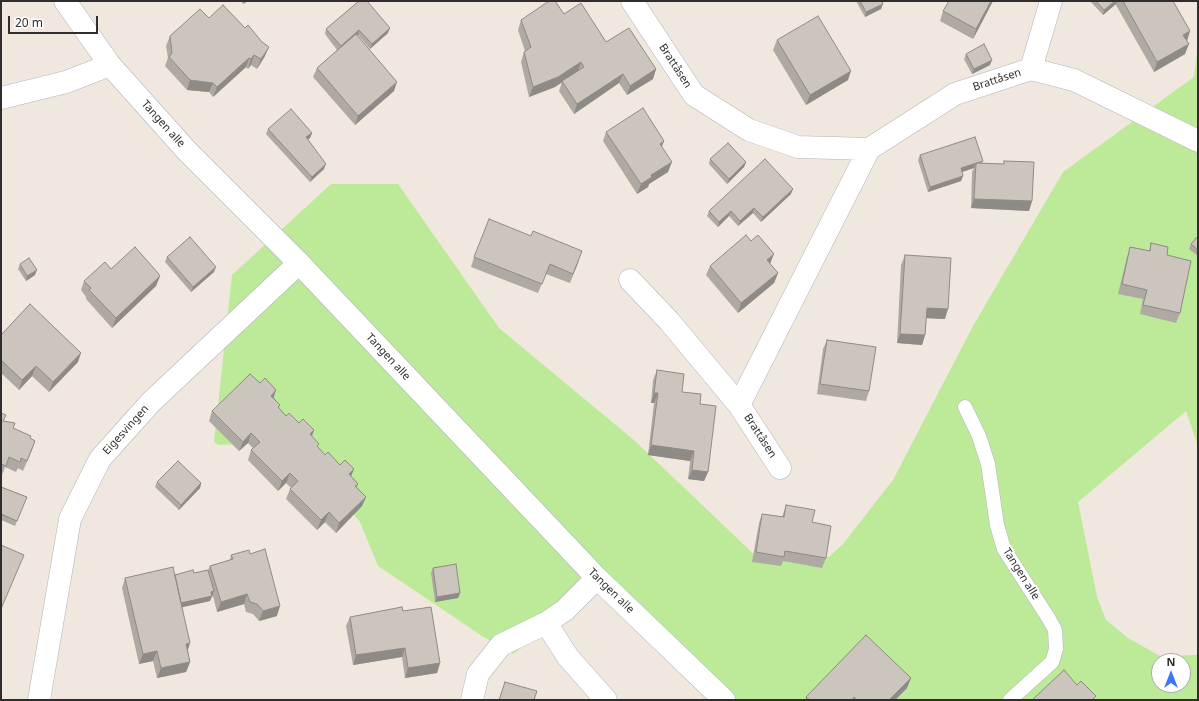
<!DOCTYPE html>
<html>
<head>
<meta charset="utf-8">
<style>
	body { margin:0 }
	#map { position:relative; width:1199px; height:701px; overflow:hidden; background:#f0e7df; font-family:"Noto Sans",sans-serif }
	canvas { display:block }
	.frame { position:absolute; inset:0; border:2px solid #2e2e2e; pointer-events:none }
	.north { position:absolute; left:1151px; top:653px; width:40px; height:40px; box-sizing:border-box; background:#fff; border:1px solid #ababab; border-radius:50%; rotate:0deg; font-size:11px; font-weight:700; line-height:16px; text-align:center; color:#2e2e2e }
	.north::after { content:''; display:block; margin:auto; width:14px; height:18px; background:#3d75ff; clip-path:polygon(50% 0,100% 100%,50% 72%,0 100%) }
	.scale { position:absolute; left:8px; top:16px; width:90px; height:18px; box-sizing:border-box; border:2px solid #2e2e2e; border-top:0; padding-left:5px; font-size:12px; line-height:14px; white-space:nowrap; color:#2e2e2e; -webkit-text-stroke:3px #fff; paint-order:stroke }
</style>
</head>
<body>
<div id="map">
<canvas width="1199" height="701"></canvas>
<div class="frame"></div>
<div class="north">N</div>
<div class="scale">20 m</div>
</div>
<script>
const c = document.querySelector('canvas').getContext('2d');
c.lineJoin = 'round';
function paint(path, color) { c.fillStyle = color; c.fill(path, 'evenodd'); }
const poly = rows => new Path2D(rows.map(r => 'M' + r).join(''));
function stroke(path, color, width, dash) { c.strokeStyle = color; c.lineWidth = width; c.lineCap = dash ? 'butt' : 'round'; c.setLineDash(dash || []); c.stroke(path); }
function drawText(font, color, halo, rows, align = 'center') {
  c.font = font + ' "Noto Sans",sans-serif'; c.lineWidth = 4; c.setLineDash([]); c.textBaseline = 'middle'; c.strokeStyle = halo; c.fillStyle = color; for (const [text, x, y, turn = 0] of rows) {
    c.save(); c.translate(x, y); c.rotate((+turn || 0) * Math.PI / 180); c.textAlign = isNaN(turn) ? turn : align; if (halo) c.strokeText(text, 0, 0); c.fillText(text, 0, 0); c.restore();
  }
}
paint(poly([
	[1198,44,1198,446,1186,411,1078,502,1097,597,1106,620,1128,638,1160,656,1198,655,1198,700,707,700,599,590,513,654,482,636,378,566,360,522,292,442,218,445,214,442,232,275,331,184,398,184,499,328,635,441,762,562,829,557,843,544,893,480,973,326,1063,172,1194,77],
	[1159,661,1183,661,1183,685,1159,685]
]), '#bcea98');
const service = poly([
	[965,407,979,436,988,464,997,525,1004,549,1049,619,1055,630,1056,649,1052,662,1010,700]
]);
const minor = poly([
	[632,1,694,95,749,130,798,147,869,149,955,94,1031,69,1074,80,1198,141],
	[1031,69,1051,1],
	[1,98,66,82,110,65],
	[630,280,669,321,739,405,780,468],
	[739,405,869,149],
	[597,578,565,610,546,623,568,657,606,700],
	[39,700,70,519,100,459,151,402,299,263],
	[472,700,478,674,501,645,546,623]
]);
const secondary = poly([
	[65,1,110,65,187,151,299,263,597,578,724,700]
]);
stroke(service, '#afb4be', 15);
stroke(minor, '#afb4be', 23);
stroke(secondary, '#afb4be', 23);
stroke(service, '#fff', 14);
stroke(minor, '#fff', 22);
stroke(secondary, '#fff', 22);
paint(poly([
	[241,1,248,1,243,4],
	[359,1,388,33,370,49,358,35,357,36,394,91,355,125,313,77,317,68,337,50,325,34,326,29],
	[856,1,882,1,881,9,865,17],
	[993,1,973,39,940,21,943,11],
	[1090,1,1173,1,1187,41,1185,54,1154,72,1116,5,1116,4,1103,15],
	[564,14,606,42,656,69,653,79,627,95,619,83,574,114,559,91,562,82,555,87,529,97,521,62,524,52,525,51,518,30,521,20],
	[209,18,265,56,257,69,251,65,248,69,246,67,213,97,209,92,187,90,165,66,168,58,166,46,170,36],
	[777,40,848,80,806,105,773,50],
	[966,54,990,65,972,74,964,59],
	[268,129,312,133,310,138,308,139,324,169,310,182,266,134],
	[606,132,664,141,662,147,668,172,649,184,648,187,637,194,603,141],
	[920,155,983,161,982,163,1003,164,1004,161,1032,201,1029,211,971,208,972,172,974,168,962,172,963,176,961,181,928,192,918,160],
	[710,159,746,162,744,167,727,184,709,164],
	[791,194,761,222,753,213,738,226,729,216,718,227,707,216,709,211],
	[1198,236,1198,256,1189,249,1191,244],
	[1151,243,1167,255,1180,313,1176,323,1140,314,1143,299,1118,294,1127,257,1130,247,1149,251],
	[905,255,945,319,926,318,925,335,922,345,897,343,901,265],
	[167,257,214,272,191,292,165,262],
	[474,257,579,261,570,283,546,274,538,293,471,267],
	[20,264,35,275,26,281,18,269],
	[770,264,778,273,774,283,738,313,706,275,710,266],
	[111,269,160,276,156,286,112,328,86,299,86,297,81,290,84,281],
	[1,335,78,362,49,392,32,376,19,390,1,373],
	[827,340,869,391,866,401,817,394,823,349],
	[657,370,682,392,700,404,708,472,704,481,688,479,690,461,648,455,654,403,651,403,653,380],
	[274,398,280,405,279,408,286,416,312,437,318,448,325,455,351,476,358,484,357,488,366,497,362,506,336,533,325,522,317,530,286,499,290,489,291,488,286,483,278,491,248,460,251,450,253,448,248,443,239,451,209,421,212,411],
	[1,413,4,421,13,428,30,438,35,441,23,471,18,468,16,472,5,467,2,475,1,475],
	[157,482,201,483,200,488,179,510,155,487],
	[1,487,27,497,15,526,1,520],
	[786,505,812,522,826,558,822,568,783,561,781,566,752,562,759,523,762,514,782,517],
	[250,554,277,616,259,621,253,614,246,612,244,604,217,612,213,596,212,597,210,601,182,607,188,651,190,662,186,672,157,678,153,661,139,664,122,588,125,578,175,575,194,573,208,570,210,566,230,560,231,555],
	[433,568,460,593,458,598,435,602,431,573],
	[403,611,440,663,437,673,405,678,402,657,353,665,346,626,350,617],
	[907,688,895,700,805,700,806,697]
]), '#afa9a3');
paint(poly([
	[245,1,248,1,243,4],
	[991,1,993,1,973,39,976,29],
	[1115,1,1117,1,1116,4,1103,15,1104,10],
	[883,4,881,9,865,17,866,12],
	[390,28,388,33,370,49,372,44],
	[359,30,358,35,339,51,341,46],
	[1190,31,1187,41,1183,35],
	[1189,44,1185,54,1154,72,1157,62],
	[269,47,265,56,257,69,261,59],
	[254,55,251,65,248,69,251,59],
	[249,58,246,67,213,97,217,87],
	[992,60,990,65,972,74,974,69],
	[581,62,578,72,555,87,529,97,533,87],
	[656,69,653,79,627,95,630,86],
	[851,71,848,80,806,105,810,95],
	[623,74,619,83,574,114,577,104],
	[190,80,213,83,209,92,187,90],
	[397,82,394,91,355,125,358,116],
	[312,133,310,138,304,142,306,137],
	[664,141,660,150,660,144],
	[672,162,668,172,649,184,648,187,637,194,641,184,651,175],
	[746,162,744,167,727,184,729,179],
	[975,163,974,168,959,173,961,168],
	[326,164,324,169,310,182,312,177],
	[963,176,961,181,928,192,930,187],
	[793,189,791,194,761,222,763,217],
	[974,199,1032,201,1029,211,971,208],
	[754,208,753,213,738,226,740,221],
	[731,211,729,216,718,227,719,222],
	[774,254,770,264,763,270,767,260],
	[216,267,214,272,191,292,193,287],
	[37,270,35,275,26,281,27,276],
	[778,273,774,283,738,313,741,303],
	[160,276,156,286,112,328,116,318],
	[927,308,948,309,945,319,924,318],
	[900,334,925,335,922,345,897,343],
	[81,353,78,362,49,392,53,382],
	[36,366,32,376,19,390,22,380],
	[276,390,273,400,271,396],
	[654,393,658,393,654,403,651,403],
	[314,430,311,439,310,434],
	[251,433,248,443,239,451,243,442],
	[35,441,32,450,23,471],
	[651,445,694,451,690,461,648,455],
	[354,469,350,479,349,474],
	[692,470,708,472,704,481,688,479],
	[290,473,286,483,278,491,282,481],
	[201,483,200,488,179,510,181,505],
	[366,497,362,506,336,533,339,523],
	[329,512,325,522,317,530,321,520],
	[214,591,210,601,179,608,181,603],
	[460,593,458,598,435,602,437,597],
	[247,594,244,604,217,612,221,602],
	[280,606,277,616,259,621,263,611],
	[190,643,187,653,186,644],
	[405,648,402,657,353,665,356,655],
	[157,651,153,661,139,664,143,654],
	[190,662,186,672,157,678,161,668],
	[440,663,437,673,405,678,408,668],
	[911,678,907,688,895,700,889,700]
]), '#8e8a85');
const building = poly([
	[359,1,367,1,390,28,372,44,359,30,341,46,326,29,359,1],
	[549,1,555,1,564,14,581,3,606,42,629,28,656,69,630,86,623,74,577,104,562,81,584,67,581,62,558,77,533,87,524,52,531,47,521,20,549,1],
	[860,1,882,1,883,4,866,12,860,1],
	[949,1,991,1,976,29,943,11,949,1],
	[1096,1,1115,1,1104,10,1096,1],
	[1123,1,1173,1,1190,31,1183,35,1189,44,1157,62,1123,1],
	[223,5,245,28,248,25,262,42,269,47,261,59,254,55,251,59,249,58,217,87,213,83,190,80,169,57,172,53,170,36,200,9,209,18,223,5],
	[818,16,851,71,810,95,777,40,818,16],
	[356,34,397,82,358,116,317,68,356,34],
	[984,44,992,60,974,69,966,54,984,44],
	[643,108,664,141,660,144,672,162,651,175,652,177,641,184,606,132,643,108],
	[291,109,312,133,306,137,326,164,312,177,268,129,291,109],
	[975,137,983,161,961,168,963,176,930,187,920,155,975,137],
	[728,143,746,162,729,179,710,159,728,143],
	[765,159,793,189,763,217,754,208,740,221,731,211,719,222,709,211,765,159],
	[1004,161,1034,162,1032,201,974,199,976,163,1004,164,1004,161],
	[489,219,531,236,533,231,582,251,573,274,550,264,542,284,474,257,489,219],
	[746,235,751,241,758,235,774,254,767,260,778,273,741,303,710,266,746,235],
	[1198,236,1198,250,1191,244,1198,236],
	[190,237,216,267,193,287,167,257,190,237],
	[1151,243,1168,247,1167,255,1191,261,1180,313,1143,305,1147,290,1122,284,1130,247,1150,251,1151,243],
	[135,247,158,273,160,276,116,318,89,290,91,288,84,281,105,262,111,269,135,247],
	[905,255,951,258,948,309,927,308,925,335,900,334,905,255],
	[29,258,37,270,27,276,20,264,29,258],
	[30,304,81,353,53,382,36,366,22,380,1,360,1,335,30,304],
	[827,340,876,347,869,391,820,384,827,340],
	[657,370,684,374,682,392,701,394,700,404,716,406,708,472,692,470,694,451,651,445,658,393,654,393,657,370],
	[250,374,260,383,265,378,276,390,271,396,280,405,278,407,286,416,289,413,299,423,303,419,314,430,310,434,319,444,317,446,325,455,328,452,340,465,345,460,354,469,349,474,358,484,355,486,366,497,339,523,329,512,321,520,290,489,298,481,290,473,282,481,251,450,260,442,251,433,243,442,212,411,250,374],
	[1,413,6,415,3,421,15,423,13,428,31,436,30,438,35,441,27,461,21,458,20,462,9,457,6,466,1,464,1,413],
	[178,461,201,483,181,505,157,482,178,461],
	[1,487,27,497,17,521,1,514,1,487],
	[786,505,815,510,812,522,831,526,826,558,785,551,784,557,756,552,762,514,784,517,786,505],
	[1,545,24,555,1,609,1,545],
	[265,549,280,606,263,611,257,604,250,602,247,594,221,602,210,566,233,559,231,555,249,550,250,554,265,549],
	[456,564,460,593,437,597,433,568,456,564],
	[173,567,190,643,186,644,190,662,161,668,157,651,143,654,125,578,173,567],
	[193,570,194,573,208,570,214,591,211,592,212,596,181,603,175,575,193,570],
	[402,607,403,611,431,607,440,663,408,668,405,648,356,655,350,617,402,607],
	[866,635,911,678,889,700,857,700,854,697,852,700,810,700,806,697,866,635],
	[1064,670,1077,685,1081,681,1096,696,1092,700,1032,700,1064,670],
	[505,682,537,691,534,700,499,700,505,682]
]);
paint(building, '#cbc5be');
stroke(building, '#8e8a85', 1);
drawText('11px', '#2e2e2e', '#fff', [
	["Brattåsen",675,66,57],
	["Brattåsen",997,80,-18],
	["Tangen alle",163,124,48],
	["Tangen alle",388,357,47],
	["Eigesvingen",126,430,-48],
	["Brattåsen",760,436,57],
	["Tangen alle",1021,574,58],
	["Tangen alle",611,591,44]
]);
</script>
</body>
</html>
